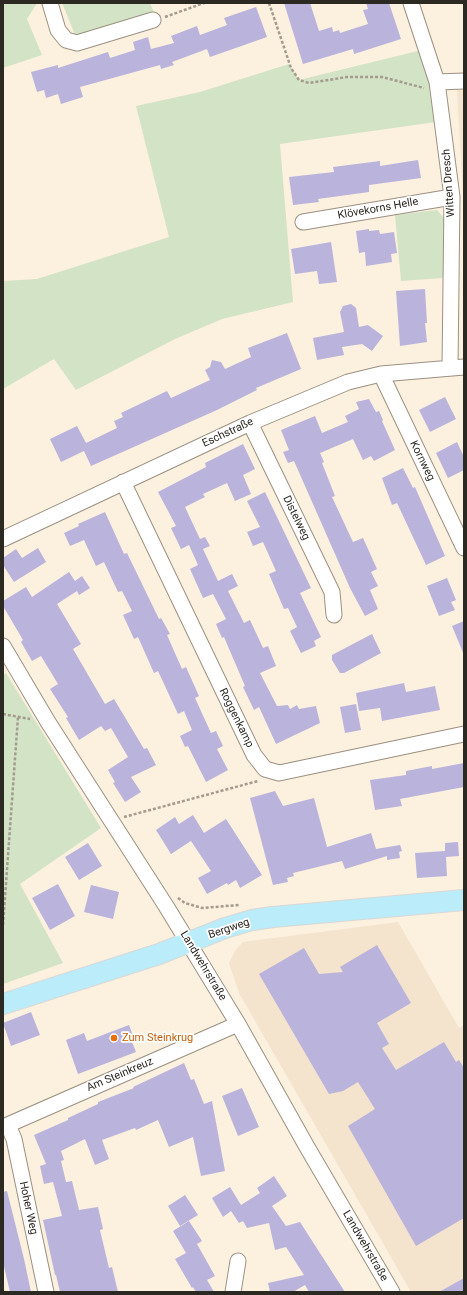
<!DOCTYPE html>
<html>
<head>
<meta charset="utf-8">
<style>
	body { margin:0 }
	#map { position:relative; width:467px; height:1295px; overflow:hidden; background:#fcf0df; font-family:Roboto,sans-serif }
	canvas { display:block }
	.frame { position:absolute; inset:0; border:4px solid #2c2822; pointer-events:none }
</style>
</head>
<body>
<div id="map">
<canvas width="467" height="1295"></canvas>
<div class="frame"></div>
</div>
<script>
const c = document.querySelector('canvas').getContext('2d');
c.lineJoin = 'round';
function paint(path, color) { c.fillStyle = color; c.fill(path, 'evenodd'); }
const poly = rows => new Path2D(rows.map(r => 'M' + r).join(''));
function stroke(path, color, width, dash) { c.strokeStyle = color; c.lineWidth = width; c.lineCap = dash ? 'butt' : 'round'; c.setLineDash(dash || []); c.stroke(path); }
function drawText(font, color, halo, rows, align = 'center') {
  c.font = font + ' Roboto,sans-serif'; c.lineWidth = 3.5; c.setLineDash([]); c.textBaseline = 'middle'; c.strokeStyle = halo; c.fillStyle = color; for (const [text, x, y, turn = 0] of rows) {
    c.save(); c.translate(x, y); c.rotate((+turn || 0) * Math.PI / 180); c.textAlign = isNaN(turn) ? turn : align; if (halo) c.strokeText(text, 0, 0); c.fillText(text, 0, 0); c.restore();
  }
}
paint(poly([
	[457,90,464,90,464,213],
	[398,922,459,1028,464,1025,464,1292,411,1292,239,993,229,963,235,951,243,942]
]), '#f4e3cd');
paint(poly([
	[3,3,37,3,27,19,42,55,3,68],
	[62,3,150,3,155,15,76,37],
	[426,49,443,121,280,144,293,302,222,319,175,339,76,390,54,359,3,389,3,281,37,279,169,237,136,106,200,92,289,64,299,80],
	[437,210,444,218,443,278,401,281,395,215],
	[6,673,101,828,20,884,63,963,3,984,3,675]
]), '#d3e3c5');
paint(poly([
	[284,3,310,3,319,31,332,27,333,32,339,30,340,33,368,24,363,10,368,9,366,3,389,3,401,39,354,54,353,49,303,64],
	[256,7,267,37,210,57,207,49,172,62,174,65,161,69,160,65,80,87,83,97,61,104,58,94,46,98,44,90,37,92,31,72,58,65,58,68,108,52,110,58,135,50,133,42,148,37,151,49,174,43,171,36,197,26,200,35,227,25,224,18],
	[418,160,421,178,369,185,369,192,318,199,319,202,293,205,289,177,334,172,333,167,380,161,380,166],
	[369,229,369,231,379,230,380,234,394,232,397,253,391,254,392,262,366,266,365,252,359,253,356,231],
	[331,242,337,282,319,284,317,271,295,274,291,249],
	[425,289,427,323,425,323,427,342,400,346,396,291],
	[351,304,356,308,359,327,368,325,383,336,372,351,362,344,342,347,344,355,317,360,313,338,344,332,340,312,343,306],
	[287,333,301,369,256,388,257,390,217,410,91,466,84,451,61,462,50,439,77,426,86,443,117,428,114,421,123,417,121,413,167,391,171,398,210,380,205,370,210,367,212,360,221,362,225,369,251,357,248,348],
	[445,397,456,419,430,432,419,410],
	[369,399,376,412,379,411,383,420,382,421,395,450,374,461,371,456,363,460,353,439,320,453,324,462,322,463,335,496,332,497,353,542,363,538,377,569,371,572,378,586,370,590,378,609,365,616,350,588,294,461,288,463,283,452,289,450,281,430,315,416,322,433,348,422,345,416,359,409,356,402],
	[457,442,464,457,464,470,448,478,436,453],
	[243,444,255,469,243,475,251,494,235,501,227,483,203,494,205,497,185,507,200,539,205,537,210,546,203,549,218,581,232,574,238,586,228,591,244,623,250,620,263,648,268,646,276,666,260,673,277,706,288,705,290,709,297,705,299,709,316,706,320,723,276,744,259,707,254,710,243,687,245,686,224,637,222,638,216,624,226,619,213,594,203,598,190,569,198,565,189,545,181,549,171,528,176,526,158,492,206,467,205,463],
	[403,468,413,488,415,487,445,556,426,565,397,503,392,505,382,478],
	[265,492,311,588,300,593,321,637,314,641,316,646,301,653,290,631,297,627,288,608,284,609,269,574,276,571,263,542,253,546,247,532,260,527,247,501],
	[105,512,124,554,127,553,159,619,161,618,165,625,170,634,167,635,182,669,186,667,199,696,195,698,211,733,216,731,223,746,217,749,228,770,206,782,188,746,185,747,180,736,192,730,184,711,178,714,158,671,154,673,138,637,134,639,123,615,132,611,122,591,118,592,104,562,96,566,84,540,70,546,64,533,79,526,78,524],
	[38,548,46,562,14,582,3,565,3,558,16,549,22,558],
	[69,572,75,581,82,576,90,588,79,595,77,591,57,604,81,644,73,649,105,704,114,699,144,749,147,748,156,765,131,777,141,792,125,802,113,783,115,782,108,770,128,757,111,728,105,731,101,726,79,740,66,718,68,717,50,689,58,684,41,656,32,661,21,642,23,640,3,606,3,601,26,587,32,597],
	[447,578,456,600,451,602,455,610,439,616,427,586],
	[464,621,464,655,452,626],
	[372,634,381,653,344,673,340,673,332,660,332,655],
	[404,683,406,692,435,686,440,710,382,721,380,708,359,711,356,693],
	[356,704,361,730,345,733,340,707],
	[464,763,464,787,400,799,402,806,375,810,370,780,406,775,406,771,432,766,432,769],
	[275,791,283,806,314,798,327,847,371,833,376,849,400,845,402,851,399,852,400,858,387,860,387,856,345,869,342,861,293,873,294,876,287,878,288,882,273,885,250,798],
	[193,815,204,833,226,819,262,875,240,888,236,880,228,885,227,883,207,894,198,878,211,871,191,841,171,854,156,830,175,817,179,824],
	[458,842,459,856,446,857,447,876,417,878,415,853,445,851,445,843],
	[88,843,102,866,79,880,65,857],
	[58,884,75,916,50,930,32,898],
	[91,885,119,892,113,919,84,912],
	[377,945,411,1003,377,1023,389,1044,382,1048,396,1070,444,1042,456,1062,459,1060,464,1068,464,1218,416,1246,348,1126,375,1109,358,1082,343,1091,329,1094,259,974,304,948,319,974,343,972,340,967],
	[31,1012,40,1035,11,1046,3,1023],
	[129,1025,135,1041,132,1042,136,1052,78,1074,66,1040,84,1033,87,1041],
	[184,1063,191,1080,194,1079,204,1104,212,1101,225,1171,201,1176,193,1137,169,1147,158,1120,136,1130,135,1128,102,1140,109,1159,95,1165,85,1139,61,1151,64,1160,61,1161,66,1182,72,1181,79,1210,98,1207,103,1229,100,1230,109,1268,112,1267,118,1292,60,1292,56,1275,55,1275,43,1220,62,1216,53,1182,44,1184,40,1166,46,1164,34,1135,68,1120,68,1118,98,1104,98,1102,134,1088,133,1087],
	[242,1088,259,1127,238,1136,222,1096],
	[274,1176,287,1196,272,1206,286,1226,300,1222,345,1292,309,1292,305,1285,293,1292,270,1292,268,1283,304,1275,286,1247,275,1250,269,1223,247,1228,243,1221,239,1223,231,1211,223,1217,212,1198,230,1187,241,1205,260,1193,257,1188],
	[7,1191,24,1259,31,1292,10,1292,3,1262,3,1192],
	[185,1195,198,1215,180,1226,168,1206],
	[189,1221,202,1241,197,1244,215,1276,207,1280,214,1292,196,1292,193,1287,192,1288,175,1259,186,1253,173,1231],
	[464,1278,464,1292,439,1292]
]), '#bab3dc');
const minor = poly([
	[50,3,58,30,66,40,77,43,153,20],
	[411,3,437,82,452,197,450,368],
	[437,82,464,81],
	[303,222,452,197],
	[381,374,464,548],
	[250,423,332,592,334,615],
	[123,482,254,755,265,769,279,773,464,734],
	[3,539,250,423,348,382,381,374,464,367],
	[3,646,48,722,166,906,238,1024,307,1147,392,1292],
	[8,1125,14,1139,46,1292],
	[3,1127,238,1024],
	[233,1292,238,1261]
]);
const major = poly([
	[3,1004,159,954,225,928,252,920,273,917,464,900]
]);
stroke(minor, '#9b9081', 17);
stroke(major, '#d9d8d7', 22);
stroke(poly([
	[269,3,291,68,299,80,309,83,347,77,382,77,424,88],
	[165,17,204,3],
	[3,714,30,719],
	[124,817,258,781],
	[178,898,185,903,202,908,239,905],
	[3,925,18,717]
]), '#a49b8f', 2.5, [3, 2]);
stroke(minor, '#fff', 15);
stroke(major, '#baecf9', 20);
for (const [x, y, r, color] of [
	[114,1038,4,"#e8710a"]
]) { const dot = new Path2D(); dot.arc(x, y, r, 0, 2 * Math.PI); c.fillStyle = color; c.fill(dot); stroke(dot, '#fff', 1.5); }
drawText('11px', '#2c2822', '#fff', [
	["Witten Dresch",449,183,-94],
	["Klövekorns Helle",378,209,-10],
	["Eschstraße",228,433,-25],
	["Kornweg",422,461,64],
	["Distelweg",296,518,64],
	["Roggenkamp",236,718,64],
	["Bergweg",229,929,-19],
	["Landwehrstraße",203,966,59],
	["Am Steinkreuz",120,1075,-23],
	["Hoher Weg",28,1208,78],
	["Landwehrstraße",365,1246,60]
]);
drawText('11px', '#c56008', '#fff', [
	["Zum Steinkrug",122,1038]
], 'left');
</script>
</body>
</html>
